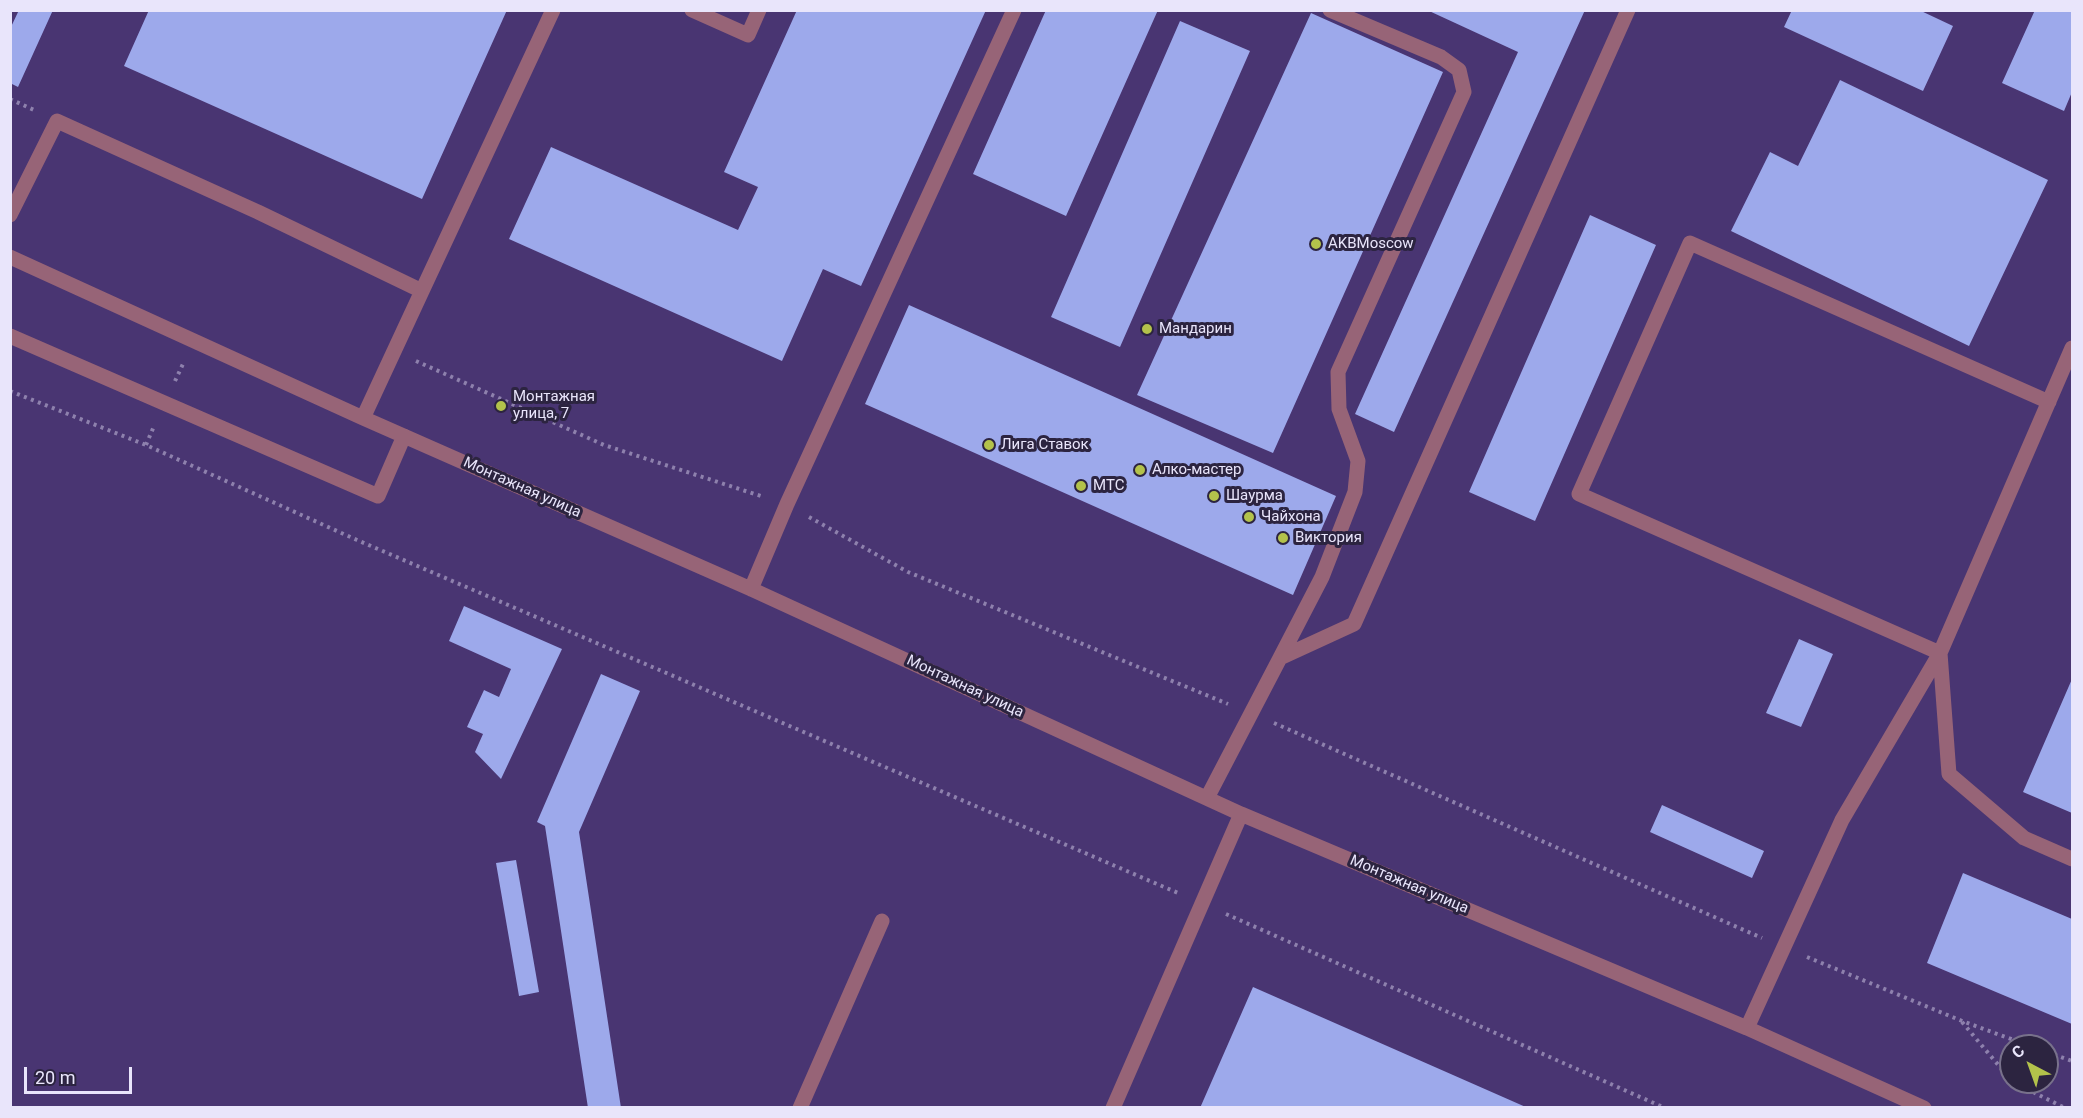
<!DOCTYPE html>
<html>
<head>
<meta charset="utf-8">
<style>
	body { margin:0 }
	#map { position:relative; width:2083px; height:1118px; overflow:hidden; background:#493572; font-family:Roboto,sans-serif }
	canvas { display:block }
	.frame { position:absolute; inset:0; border:12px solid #e9e5fb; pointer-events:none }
	.north { position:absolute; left:1999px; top:1034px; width:60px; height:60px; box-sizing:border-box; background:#2c2440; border:2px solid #78718b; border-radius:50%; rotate:319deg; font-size:16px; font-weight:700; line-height:24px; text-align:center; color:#e9e5fb }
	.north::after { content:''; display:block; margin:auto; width:21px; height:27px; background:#b3c24b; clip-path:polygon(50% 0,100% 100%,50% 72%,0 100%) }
	.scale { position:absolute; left:24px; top:1067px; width:108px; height:27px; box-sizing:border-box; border:3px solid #e9e5fb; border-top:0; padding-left:8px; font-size:18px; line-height:21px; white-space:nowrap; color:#e9e5fb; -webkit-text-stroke:4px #2c2440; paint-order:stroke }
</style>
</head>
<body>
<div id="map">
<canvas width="2083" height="1118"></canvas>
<div class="frame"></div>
<div class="north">С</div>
<div class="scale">20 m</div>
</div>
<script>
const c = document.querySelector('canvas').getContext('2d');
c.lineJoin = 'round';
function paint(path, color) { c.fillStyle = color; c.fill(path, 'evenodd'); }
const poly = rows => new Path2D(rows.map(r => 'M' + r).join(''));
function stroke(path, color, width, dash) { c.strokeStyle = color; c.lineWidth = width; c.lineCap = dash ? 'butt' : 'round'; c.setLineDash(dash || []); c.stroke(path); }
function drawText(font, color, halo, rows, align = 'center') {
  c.font = font + ' Roboto,sans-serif'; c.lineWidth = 6; c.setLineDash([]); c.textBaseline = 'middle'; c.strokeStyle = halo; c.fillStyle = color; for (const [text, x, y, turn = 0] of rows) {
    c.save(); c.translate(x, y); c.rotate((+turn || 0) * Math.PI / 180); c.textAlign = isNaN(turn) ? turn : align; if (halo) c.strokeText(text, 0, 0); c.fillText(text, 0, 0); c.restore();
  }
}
paint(poly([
	[19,10,53,10,18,87,10,83,10,29],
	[149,10,507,10,422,199,124,66],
	[797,10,986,10,861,286,823,269,782,361,509,239,551,147,738,230,758,187,724,172],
	[1046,10,1158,10,1066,216,973,174],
	[1427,10,1585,10,1394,432,1355,414,1518,52],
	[1792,10,1919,10,1953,26,1923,91,1784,27],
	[2035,10,2072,10,2072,92,2064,111,2002,83],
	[1311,13,1443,72,1273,453,1137,395],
	[1180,21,1250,51,1120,347,1051,317],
	[1840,80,2048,180,1969,346,1731,231,1770,152,1798,166],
	[1590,215,1656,245,1535,521,1469,492],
	[909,305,1336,496,1293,595,865,404],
	[464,606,562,649,501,779,475,752,483,734,467,727,484,690,499,697,511,669,449,641],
	[1799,639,1833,654,1801,727,1766,713],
	[601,674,640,691,579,832,621,1108,588,1108,545,826,537,822],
	[2072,679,2072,813,2023,792],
	[1662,805,1764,851,1752,878,1650,832],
	[516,860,539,992,519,996,496,863],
	[1963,873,2072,919,2072,1024,1927,963],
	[1253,987,1528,1108,1200,1108]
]), '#9da9eb');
stroke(poly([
	[10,99,34,110],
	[416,361,604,445,764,497],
	[175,381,183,364],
	[10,391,146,445,357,540,1178,893],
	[146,445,154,426],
	[809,517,908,572,1228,704],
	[1274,723,1762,938],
	[1226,914,1665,1108],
	[1807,957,1962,1021,2030,1046],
	[1962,1022,2011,1080],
	[2047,1052,2072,1061],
	[2013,1082,2065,1108]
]), '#8e81ad', 4, [3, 4.5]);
stroke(poly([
	[692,10,748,35,759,10],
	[10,215,57,121,258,212,422,291,363,418],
	[10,257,363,418,751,589,1241,814,1747,1028,1924,1108],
	[422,291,553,10],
	[10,336,378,496,404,436],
	[2072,348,1940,653,1949,774,2024,838,2072,859],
	[751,589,787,504,1014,10],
	[1280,658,1322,577,1355,492,1358,461,1339,409,1338,372,1464,92,1459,70,1441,57,1330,10],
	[1207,798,1280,658,1354,624,1628,10],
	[1747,1028,1842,820,1940,653,1579,494,1690,243,2049,402],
	[800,1108,882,921],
	[1113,1108,1241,814]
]), '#976477', 15);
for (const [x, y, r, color] of [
	[1316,244,6,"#b3c24b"],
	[1147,329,6,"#b3c24b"],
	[501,406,6,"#b3c24b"],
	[989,445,6,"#b3c24b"],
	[1140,470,6,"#b3c24b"],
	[1081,486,6,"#b3c24b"],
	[1214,496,6,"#b3c24b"],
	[1249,517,6,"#b3c24b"],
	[1283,538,6,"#b3c24b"]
]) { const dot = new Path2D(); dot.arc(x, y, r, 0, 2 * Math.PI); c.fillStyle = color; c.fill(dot); stroke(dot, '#2c2440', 2); }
drawText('15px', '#e9e5fb', '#2c2440', [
	["AKBMoscow",1328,244],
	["Мандарин",1159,329],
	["Монтажная",513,397],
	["улица, 7",513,414],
	["Лига Ставок",1001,445],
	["Алко-мастер",1152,470],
	["МТС",1093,486],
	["Шаурма",1226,496],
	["Чайхона",1261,517],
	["Виктория",1295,538]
], 'left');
drawText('15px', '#e9e5fb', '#2c2440', [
	["Монтажная улица",522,488,24],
	["Монтажная улица",965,687,25],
	["Монтажная улица",1409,885,23]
]);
</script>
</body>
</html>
